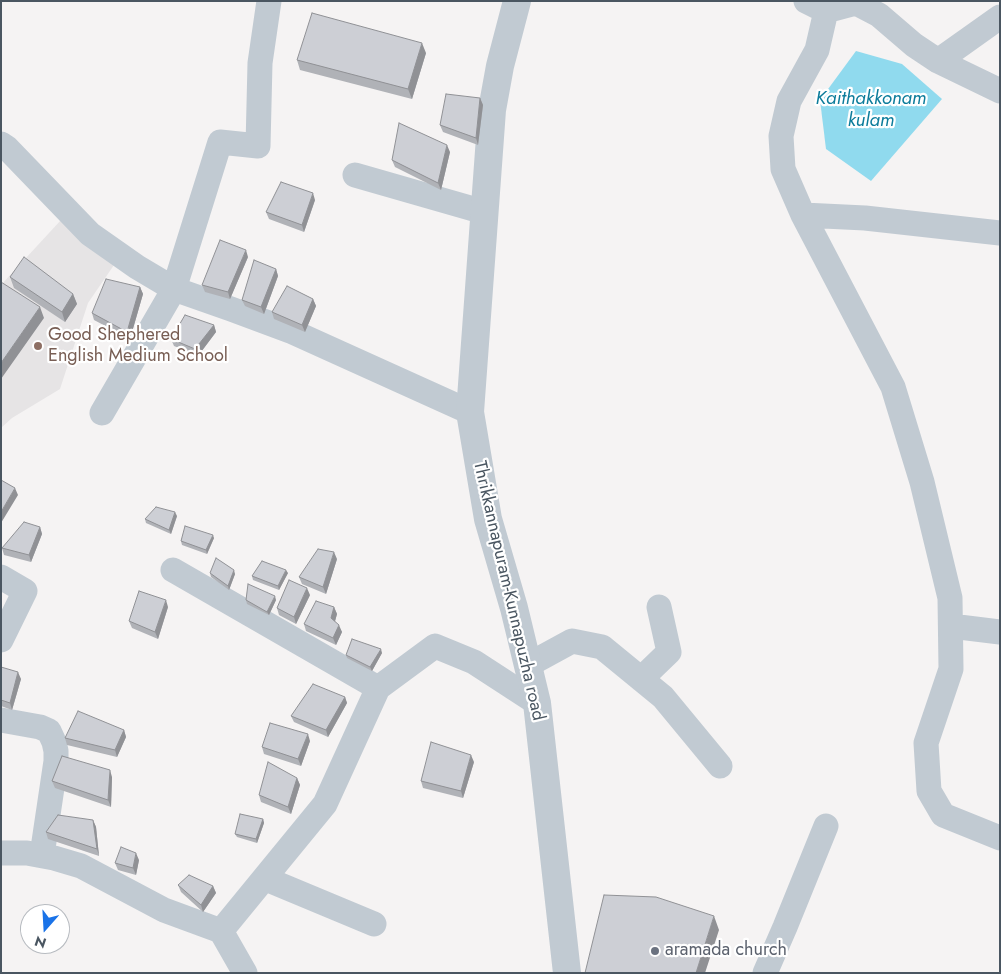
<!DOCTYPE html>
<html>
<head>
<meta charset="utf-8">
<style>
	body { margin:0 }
	#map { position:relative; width:1001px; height:974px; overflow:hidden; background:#f5f3f3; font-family:Jost,sans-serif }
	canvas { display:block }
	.frame { position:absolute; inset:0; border:2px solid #4a5661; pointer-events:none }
	.north { position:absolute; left:20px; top:904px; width:50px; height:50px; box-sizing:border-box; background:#fff; border:1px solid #b7bbc0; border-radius:50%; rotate:199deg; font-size:14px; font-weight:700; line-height:20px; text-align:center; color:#4a5661 }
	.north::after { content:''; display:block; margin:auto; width:18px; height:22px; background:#1a73e8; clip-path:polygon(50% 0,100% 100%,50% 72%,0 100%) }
</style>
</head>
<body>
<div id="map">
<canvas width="1001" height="974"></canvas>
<div class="frame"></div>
<div class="north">N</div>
</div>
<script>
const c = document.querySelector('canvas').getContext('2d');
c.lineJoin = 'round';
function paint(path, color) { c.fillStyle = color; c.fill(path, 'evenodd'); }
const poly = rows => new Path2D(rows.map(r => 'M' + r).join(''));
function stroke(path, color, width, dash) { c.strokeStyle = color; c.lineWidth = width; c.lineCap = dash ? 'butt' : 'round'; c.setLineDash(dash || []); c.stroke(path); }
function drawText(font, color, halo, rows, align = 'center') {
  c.font = font + ' Jost,sans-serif'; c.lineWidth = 4.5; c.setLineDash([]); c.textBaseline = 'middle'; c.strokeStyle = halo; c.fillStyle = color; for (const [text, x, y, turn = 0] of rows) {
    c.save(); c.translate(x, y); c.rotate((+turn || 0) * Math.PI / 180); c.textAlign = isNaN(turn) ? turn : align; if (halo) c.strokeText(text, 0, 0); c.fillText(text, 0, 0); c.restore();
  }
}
paint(poly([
	[61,220,114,265,88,303,60,389,12,418,1,428,1,285]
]), '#e6e4e5');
paint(poly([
	[856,51,902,64,942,99,871,181,826,149,820,100]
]), '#90daee');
stroke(poly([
	[806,1,826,11,856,3,879,15,914,45,938,61,1000,91],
	[826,11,817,50,789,101,781,136,783,169,803,215,893,387,922,482,950,598,951,669,926,743,929,791,943,815,1000,838],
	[938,61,1000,17],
	[1,144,7,148,90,234,137,267,174,289,231,309,293,332,470,412],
	[355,175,484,212],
	[803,215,865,218,1000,233],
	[102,413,174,289,220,142,258,146,260,63,269,1],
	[173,570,378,688],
	[1,577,25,591,1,640],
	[951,626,1000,632],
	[528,665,572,641,602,647,663,697,720,766],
	[641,679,669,652,659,607],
	[1,720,40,727,49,731,54,742,56,751,56,761,42,855],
	[1,853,27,853,54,858,81,866,164,910,221,931,325,804,378,688,435,646,474,662,537,703],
	[266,879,374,924],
	[221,931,245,973],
	[765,973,785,927,826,826]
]), '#c1cad2', 25);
stroke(poly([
	[517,1,500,66,492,110,470,412,488,519,514,608,537,703,567,973]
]), '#c1cad2', 28);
paint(poly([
	[426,53,412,99,300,70,297,60],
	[480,98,483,105,478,145,443,132,440,125],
	[450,152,441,190,395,167,392,160],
	[315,200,304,232,269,219,266,212],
	[248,257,230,299,205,292,202,285],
	[276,269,278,276,264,314,245,306,242,300],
	[10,277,73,294,77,304,65,322,14,288],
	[140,287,143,294,130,339,94,320,92,313],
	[313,299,316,306,305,332,274,319,272,312],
	[214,325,216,332,198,356,174,346,171,339],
	[177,516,171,534,146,523,145,519],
	[40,527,42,534,31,562,4,555,2,548],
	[214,538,207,554,182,545,181,541],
	[337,559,326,594,302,584,299,577],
	[210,573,235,574,229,590,211,577],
	[288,573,279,590,253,580,252,576],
	[310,595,296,624,279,615,277,608],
	[246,600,276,600,269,615,247,604],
	[168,607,158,639,132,628,129,621],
	[334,607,337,614,335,621,342,632,336,645,306,631,304,624],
	[382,653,372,671,347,658,346,655],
	[1,667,21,679,12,710,1,706],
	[345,697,347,703,328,737,294,722,291,716],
	[124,730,126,737,117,757,67,745,65,738],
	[310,741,301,766,264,754,262,747],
	[474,762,463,798,423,788,421,781],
	[112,777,111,807,55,788,52,781],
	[297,778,300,785,291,814,261,802,259,795],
	[263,819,264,823,257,843,237,837,235,834],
	[93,820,96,827,99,856,48,839,46,832],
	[139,860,136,875,118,870,115,863],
	[178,885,213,886,216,893,203,912,181,892]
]), '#b0b2b7');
paint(poly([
	[422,43,426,53,412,99,408,89],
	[480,98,483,105,478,145,476,138],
	[447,145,450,152,441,190,438,183],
	[313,193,315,200,304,232,302,225],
	[246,250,248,257,230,299,228,292],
	[276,269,278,276,264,314,261,307],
	[140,287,143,294,130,339,127,332],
	[73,294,77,304,65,322,62,312],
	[313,299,316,306,305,332,302,325],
	[40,307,44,318,1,379,1,363],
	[214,325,216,332,198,356,195,349],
	[15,488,18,495,1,523,1,512],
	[175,512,177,516,171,534,169,530],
	[40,527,42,534,31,562,29,555],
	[213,535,214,538,207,554,206,550],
	[334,552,337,559,326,594,323,587],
	[234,570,235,574,229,590,228,586],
	[286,570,288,573,279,590,278,586],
	[307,588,310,595,296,624,294,617],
	[275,596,276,600,269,615,267,612],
	[166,600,168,607,158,639,155,632],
	[334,607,337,614,334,625,331,618],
	[339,625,342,632,336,645,333,638],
	[381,649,382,653,372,671,370,667],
	[18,672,21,679,12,710,10,703],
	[345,697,347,703,328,737,326,730],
	[124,730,126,737,117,757,115,750],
	[308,734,310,741,301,766,298,759],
	[471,755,474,762,463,798,461,791],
	[110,770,112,777,111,807,108,800],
	[297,778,300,785,291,814,288,807],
	[263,819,264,823,257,843,256,839],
	[93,820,96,827,99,856,97,849],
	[136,853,139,860,136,875,133,868],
	[213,886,216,893,203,912,201,905],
	[714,916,719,930,705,973,696,973]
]), '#909195');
const building = poly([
	[312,13,422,43,408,89,297,60,312,13],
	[446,94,480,98,476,138,440,125,446,94],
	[399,123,447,145,438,183,392,160,399,123],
	[281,182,313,193,302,225,266,212,281,182],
	[220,240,246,250,228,292,202,285,220,240],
	[24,257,73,294,62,312,10,277,24,257],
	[254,260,276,269,261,307,242,300,254,260],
	[106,279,140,287,127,332,92,313,106,279],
	[1,282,40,307,1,363,1,282],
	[287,286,313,299,302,325,272,312,287,286],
	[185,315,214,325,195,349,171,339,185,315],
	[1,480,15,488,1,512,1,480],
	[156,507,175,512,169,530,145,519,156,507],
	[24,522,40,527,29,555,2,548,24,522],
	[185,526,213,535,206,550,181,541,185,526],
	[318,549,334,552,323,587,299,577,318,549],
	[216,558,234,570,228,586,210,573,216,558],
	[262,561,286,570,278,586,252,576,262,561],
	[289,580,307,588,294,617,277,608,289,580],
	[248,584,275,596,267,612,246,600,248,584],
	[139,591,166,600,155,632,129,621,139,591],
	[316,601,334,607,331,618,339,625,333,638,304,624,316,601],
	[352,639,381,649,370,667,346,655,352,639],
	[1,667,18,672,10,703,1,700,1,667],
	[313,684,345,697,326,730,291,716,313,684],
	[78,711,124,730,115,750,65,738,78,711],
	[270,723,308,734,298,759,262,747,270,723],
	[431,742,471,755,461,791,421,781,431,742],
	[62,756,110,770,108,800,52,781,62,756],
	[268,762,297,778,288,807,259,795,268,762],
	[240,814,263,819,256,839,235,834,240,814],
	[58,815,93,820,97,849,46,832,58,815],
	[121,847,136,853,133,868,115,863,121,847],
	[189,875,213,886,201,905,178,885,189,875],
	[604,895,656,897,714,916,696,973,585,973,604,895]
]);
paint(building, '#cdcfd5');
stroke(building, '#909195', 1);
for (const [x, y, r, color] of [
	[38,346,5,"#8d6e63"],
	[655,951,5,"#6b7280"]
]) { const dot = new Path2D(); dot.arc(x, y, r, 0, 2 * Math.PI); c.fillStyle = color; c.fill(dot); stroke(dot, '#fff', 2); }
drawText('18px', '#785e54', '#fff', [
	["Good Shephered",48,336],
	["English Medium School",48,357]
], 'left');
drawText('18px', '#4a5661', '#fff', [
	["Thrikkannapuram-Kunnapuzha road",508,591,77]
]);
drawText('18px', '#5b616d', '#fff', [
	["aramada church",665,951]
], 'left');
drawText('italic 19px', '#0c7c9b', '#fff', [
	["Kaithakkonam",871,99],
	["kulam",871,121]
]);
</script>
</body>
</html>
